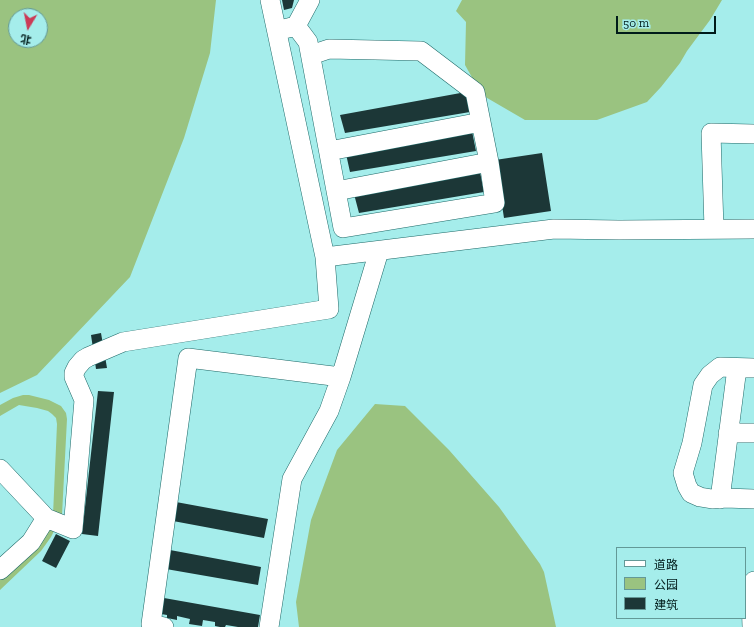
<!DOCTYPE html>
<html>
<head>
<meta charset="utf-8">
<style>
	body { margin:0 }
	#map { position:relative; width:754px; height:627px; overflow:hidden; background:#a5edeb; font-family:"Zilla Slab","Noto Sans SC",serif }
	canvas { display:block }
	.legend { position:absolute; left:616px; top:547px; width:130px; height:72px; box-sizing:border-box; background:#a5edeb; border:1px solid #639997; margin:0; padding:5px 7px; list-style:none; font-size:12px; color:#001b1a }
	.legend li { display:flex; align-items:center; gap:8px; height:20px }
	.legend b { width:20px; border:1px solid #639997 }
	.north { position:absolute; left:8px; top:8px; width:40px; height:40px; box-sizing:border-box; background:#a5edeb; border:1px solid #639997; border-radius:50%; rotate:190deg; font-size:11px; font-weight:700; line-height:16px; text-align:center; color:#001b1a }
	.north::after { content:''; display:block; margin:auto; width:14px; height:18px; background:#cb3b56; clip-path:polygon(50% 0,100% 100%,50% 72%,0 100%) }
	.scale { position:absolute; left:616px; top:16px; width:100px; height:18px; box-sizing:border-box; border:2px solid #001b1a; border-top:0; padding-left:5px; font-size:12px; line-height:14px; white-space:nowrap; color:#001b1a; -webkit-text-stroke:3px #a5edeb; paint-order:stroke }
</style>
</head>
<body>
<div id="map">
<canvas width="754" height="627"></canvas>
<ul class="legend">
<li><b style="height:5px;background:#fff"></b>道路</li>
<li><b style="height:11px;background:#9ac380"></b>公园</li>
<li><b style="height:11px;background:#1c3737"></b>建筑</li>
</ul>
<div class="north">北</div>
<div class="scale">50 m</div>
</div>
<script>
const c = document.querySelector('canvas').getContext('2d');
c.lineJoin = 'round';
function paint(path, color) { c.fillStyle = color; c.fill(path, 'evenodd'); }
const poly = rows => new Path2D(rows.map(r => 'M' + r).join(''));
function stroke(path, color, width, dash) { c.strokeStyle = color; c.lineWidth = width; c.lineCap = dash ? 'butt' : 'round'; c.setLineDash(dash || []); c.stroke(path); }
paint(poly([
	[0,0,216,0,210,53,184,138,130,277,37,375,0,393],
	[16,16,40,16,40,40,16,40],
	[462,0,722,0,710,20,687,51,680,63,661,87,647,102,597,120,525,120,482,95,465,65,466,22,456,11],
	[23,395,29,395,49,400,61,406,66,413,67,419,62,515,51,537,41,551,0,590,0,576,53,515,57,424,56,418,52,414,48,411,37,408,19,405,0,416,0,405,13,398],
	[375,404,405,406,449,450,499,507,540,564,544,572,556,627,299,627,296,602,311,520,337,450]
]), '#9ac380');
paint(poly([
	[282,0,294,0,292,8,284,10],
	[466,92,470,112,345,133,340,115],
	[472,131,476,151,350,172,346,154],
	[542,153,551,211,504,218,495,160],
	[480,172,484,192,359,213,354,194],
	[101,333,107,368,96,369,91,335],
	[98,391,114,392,98,536,82,534],
	[176,502,268,519,264,538,173,521],
	[56,534,70,541,56,568,42,561],
	[170,550,261,567,258,585,166,569],
	[164,598,260,615,258,627,238,627,226,625,225,627,220,627,215,626,215,622,203,620,202,626,189,624,190,619,177,616,177,620,167,618,167,615,161,614]
]), '#1c3737');
const minor = poly([
	[296,26,308,42,343,228,495,203,489,162,475,92,421,51,329,49,311,55],
	[284,29,296,26,310,0],
	[329,151,481,122],
	[336,191,489,162],
	[714,229,711,133,754,134],
	[325,257,554,229,619,230,754,229],
	[754,368,720,367,710,375,703,385,692,443,683,473,687,486,691,493,700,497,712,499,725,498,754,499],
	[728,433,754,433],
	[0,469,46,518],
	[720,499,737,368],
	[0,570,31,542,46,518,73,529,84,400,74,377,74,373,77,367,83,360,88,357,123,342,329,309,325,257,270,0],
	[164,627,151,624,188,358,341,377],
	[269,627,292,479,329,411,341,377,379,251],
	[752,627,751,596,754,581]
]);
stroke(minor, '#1e6968', 20);
stroke(minor, '#fff', 19);
</script>
</body>
</html>
